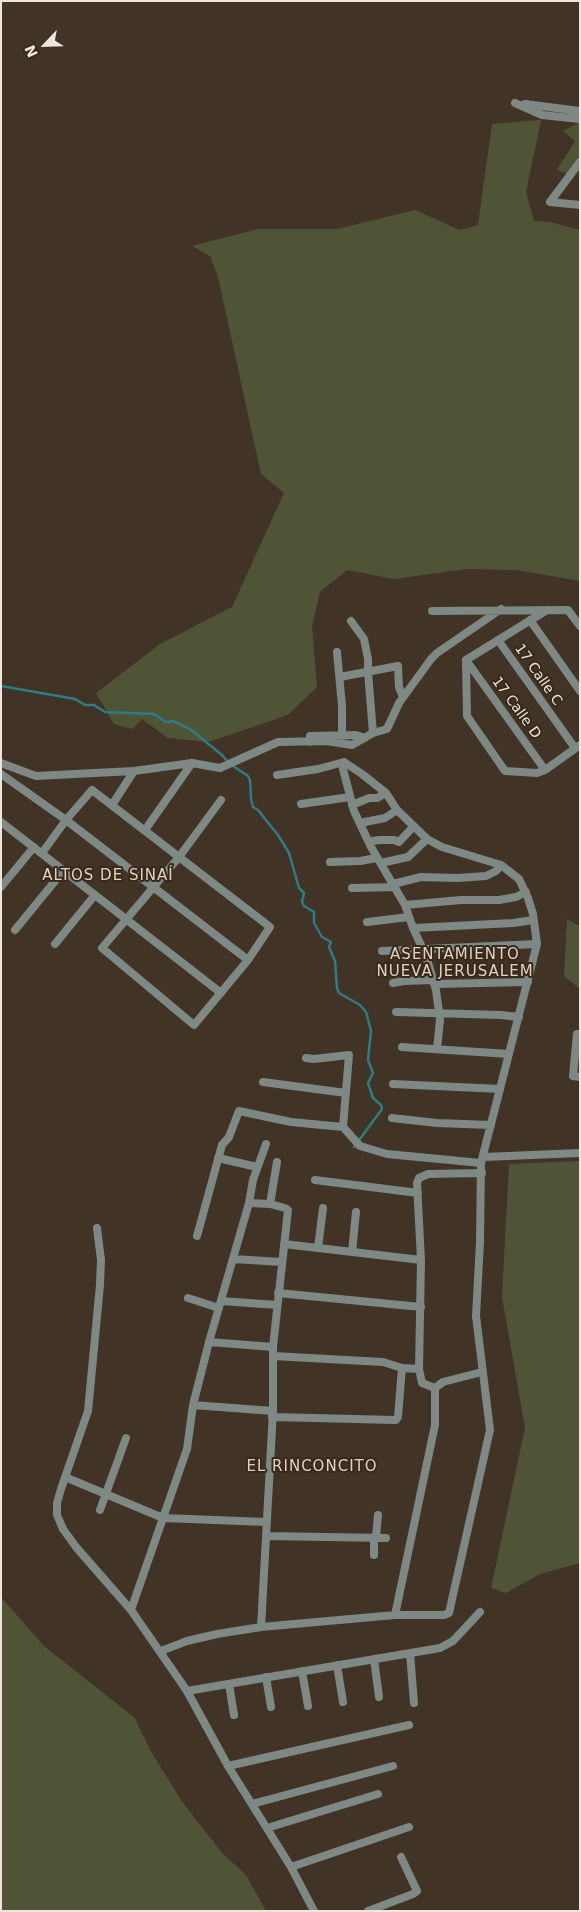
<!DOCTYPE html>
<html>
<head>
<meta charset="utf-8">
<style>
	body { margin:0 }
	#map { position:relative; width:581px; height:1912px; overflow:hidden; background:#413326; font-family:"DejaVu Sans",sans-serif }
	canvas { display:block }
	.frame { position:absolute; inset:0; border:2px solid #efe5dd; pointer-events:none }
	.north { position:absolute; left:20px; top:20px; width:50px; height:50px; -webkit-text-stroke:4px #37291c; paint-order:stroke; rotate:246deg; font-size:14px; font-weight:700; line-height:20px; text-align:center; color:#efe5dd }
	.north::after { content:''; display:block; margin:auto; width:18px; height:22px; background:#efe5dd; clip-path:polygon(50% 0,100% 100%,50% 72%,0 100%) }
</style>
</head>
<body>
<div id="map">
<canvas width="581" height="1912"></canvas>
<div class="frame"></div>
<div class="north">N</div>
</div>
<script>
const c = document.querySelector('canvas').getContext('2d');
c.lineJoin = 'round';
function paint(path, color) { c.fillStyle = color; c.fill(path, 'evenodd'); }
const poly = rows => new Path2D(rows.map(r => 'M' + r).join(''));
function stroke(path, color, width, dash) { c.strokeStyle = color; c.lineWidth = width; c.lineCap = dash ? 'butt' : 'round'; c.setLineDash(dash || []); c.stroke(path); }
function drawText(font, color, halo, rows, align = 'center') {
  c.font = font + ' "DejaVu Sans",sans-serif'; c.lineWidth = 4; c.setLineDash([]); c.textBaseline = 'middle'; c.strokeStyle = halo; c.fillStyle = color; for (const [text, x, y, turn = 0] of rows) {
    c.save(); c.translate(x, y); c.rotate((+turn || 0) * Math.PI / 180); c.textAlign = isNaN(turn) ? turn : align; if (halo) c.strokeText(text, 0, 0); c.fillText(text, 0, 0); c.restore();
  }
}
paint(poly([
	[541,120,526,192,534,221,550,222,580,230,580,581,516,570,466,569,394,579,347,570,320,592,312,626,317,687,288,715,208,742,168,738,142,719,132,729,114,724,96,693,160,644,232,607,284,493,261,474,218,277,210,256,192,246,258,229,337,229,415,210,460,230,478,225,492,124],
	[580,122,580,157,567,174,557,170,575,141,563,131],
	[567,919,580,926,580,989,564,976],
	[580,1161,580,1563,540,1574,506,1593,491,1588,525,1428,502,1297,509,1164],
	[1,1597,45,1647,134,1717,153,1755,183,1803,223,1854,246,1875,266,1911,1,1911]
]), '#4f5436');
stroke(poly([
	[1,686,75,699,85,705,94,705,105,712,154,714,166,722,173,721,190,729,222,755,230,764,248,776,250,780,251,799,253,807,258,810,278,835,289,853,299,888,304,893,302,902,304,906,314,912,314,923,322,937,331,942,329,947,335,961,337,988,339,993,360,1005,366,1012,368,1019,371,1031,368,1060,373,1073,368,1083,373,1098,381,1105,382,1109,354,1147]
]), '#307c84', 2.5);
stroke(poly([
	[515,103,542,115,580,119],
	[525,104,580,111],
	[580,162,550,202,580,205],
	[432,611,568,610,580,626],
	[530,620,580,691],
	[351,621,364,639,368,659,368,672,373,733],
	[498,640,575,748],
	[337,652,342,706,342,734],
	[466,660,467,716,505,771,537,773,545,770,580,745],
	[466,660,545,770],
	[466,660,547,610],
	[340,677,398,666,399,687,403,697],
	[311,742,310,736,356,735,365,738],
	[344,762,343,769,354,811,371,847,405,905,413,928,426,956,436,990,440,1020,437,1049],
	[1,763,36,776,134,771,192,763,220,768,278,742,327,741,352,745,373,733,387,729,399,703,431,659,437,653,501,609],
	[1,774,66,820,248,960],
	[301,804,350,797],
	[112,805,134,771],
	[352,805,369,798,377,798,386,793],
	[1,822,221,993],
	[360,823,385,818,397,810],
	[145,830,192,763],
	[370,844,372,841,380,840,394,840,399,842,413,827],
	[42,853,66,820,92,790,179,857,270,927,248,960,194,1025,102,948,179,857,221,800],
	[330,862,360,861,377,858],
	[381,863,408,857,427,839],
	[393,884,421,877,457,878,486,876,496,871,501,865],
	[1,887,34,847],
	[352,888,395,887],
	[405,905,461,900,499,900,516,897,526,892],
	[367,922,409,917],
	[413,928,513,923,533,920],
	[15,930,64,870],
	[55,944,95,895],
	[382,951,537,944],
	[393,983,404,981,433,980],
	[435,984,528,982],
	[396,1012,501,1015,519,1017],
	[577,1034,573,1076,580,1077],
	[402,1047,509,1054],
	[306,1058,314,1059,349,1055,343,1127,360,1146,387,1154,481,1163],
	[263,1082,346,1093],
	[393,1084,500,1089],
	[392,1118,437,1123,491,1125],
	[483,1157,580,1153],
	[218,1158,257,1167],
	[315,1180,418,1193],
	[249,1203,270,1204,285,1208,288,1210,273,1347,273,1411,261,1627],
	[270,1204,277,1162],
	[97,1228,101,1260,100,1285,88,1411,61,1489,57,1503,57,1515,63,1529,76,1547,131,1610,187,1691,228,1766,291,1867,314,1911],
	[197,1236,222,1145,229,1137,239,1111,291,1122,343,1127],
	[284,1244,421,1260],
	[318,1248,323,1208],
	[352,1252,356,1212],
	[233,1259,282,1262],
	[278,1293,421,1307],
	[188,1298,219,1308],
	[221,1301,277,1305],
	[209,1342,273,1347],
	[273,1356,383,1362,402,1368,419,1369],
	[435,1388,422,1383,419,1369,421,1260,417,1183,419,1178,428,1174,482,1173],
	[193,1405,273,1411],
	[272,1417,396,1420,398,1417,402,1368],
	[65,1477,163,1518,266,1522],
	[100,1510,126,1438],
	[266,1536,386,1538],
	[376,1537,378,1515],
	[374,1555,374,1537],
	[131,1610,187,1449,193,1405,209,1342,249,1203,253,1180,266,1144],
	[395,1615,435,1425,435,1388,443,1382,482,1372],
	[161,1651,187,1641,217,1634,261,1627,395,1615,444,1615,449,1613,490,1430,476,1316,480,1242,481,1163,537,944,533,914,528,898,519,879,501,865,442,847,427,839,397,810,386,793,362,774,344,762,318,769,277,775],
	[410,1653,414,1703],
	[374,1659,379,1697],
	[337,1665,343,1702],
	[302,1671,308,1706],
	[266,1677,271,1707],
	[229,1684,234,1715],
	[187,1691,440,1648,453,1641,480,1612],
	[228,1766,409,1725],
	[252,1804,393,1766],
	[267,1828,378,1794],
	[291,1867,409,1827],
	[368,1911,413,1894,417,1891,401,1857]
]), '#7e8884', 8);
drawText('14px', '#efe5dd', '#37291c', [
	["17 Calle C",538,675,55],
	["17 Calle D",516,708,54]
]);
c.letterSpacing = '1px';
drawText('15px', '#e3d0c0', '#37291c', [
	["ALTOS DE SINAÍ",108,876],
	["ASENTAMIENTO",455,955],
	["NUEVA JERUSALEM",455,972],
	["EL RINCONCITO",312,1467]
]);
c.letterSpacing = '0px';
</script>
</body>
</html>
